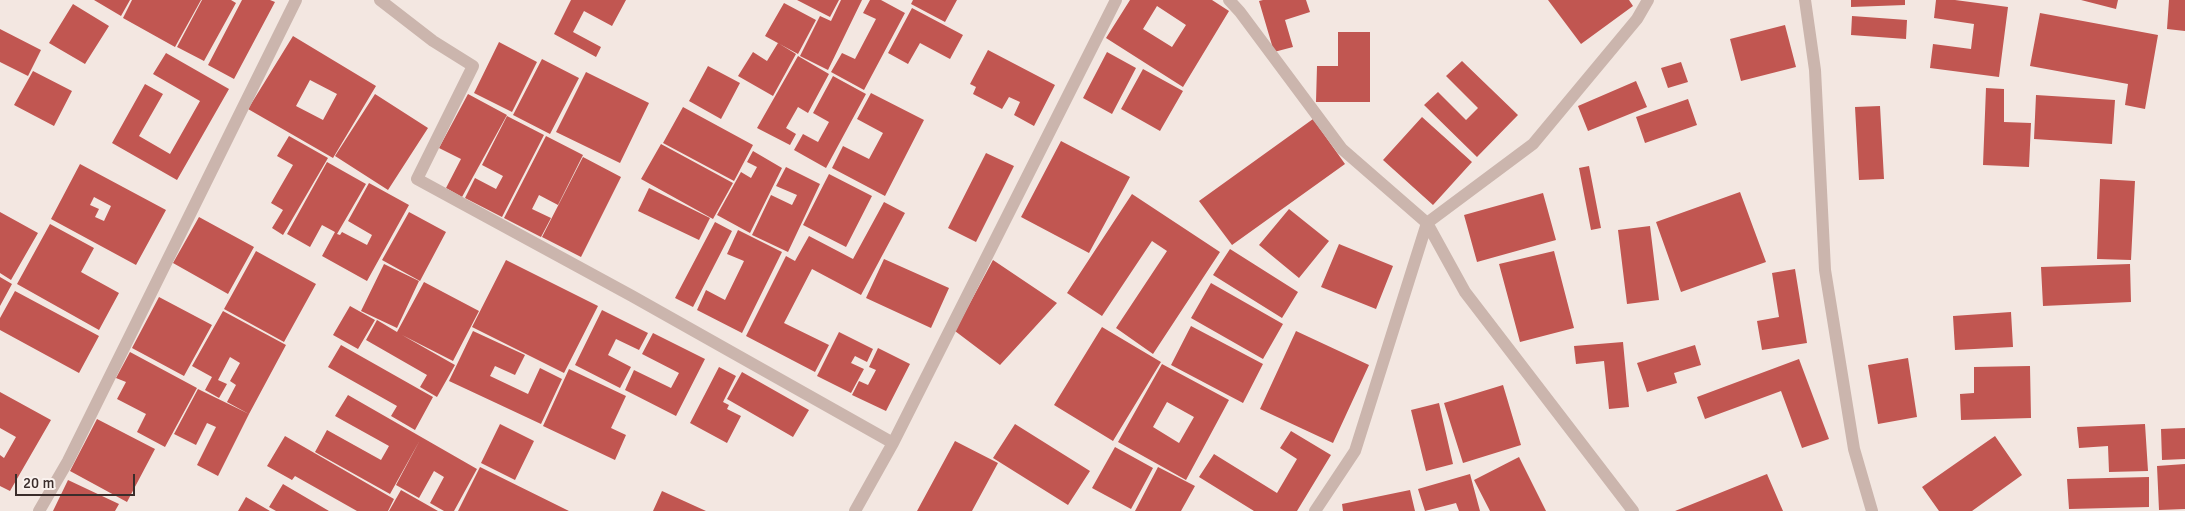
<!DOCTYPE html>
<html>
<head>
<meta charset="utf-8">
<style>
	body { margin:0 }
	#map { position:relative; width:2185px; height:511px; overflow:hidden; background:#f3e7e1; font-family:Signika,sans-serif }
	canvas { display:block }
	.scale { position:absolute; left:15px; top:474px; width:120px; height:22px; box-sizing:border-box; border:2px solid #3a2d2b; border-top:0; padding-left:6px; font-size:15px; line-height:18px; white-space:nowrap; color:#3a2d2b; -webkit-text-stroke:4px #faf2ee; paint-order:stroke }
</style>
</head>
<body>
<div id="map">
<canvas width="2185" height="511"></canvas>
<div class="scale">20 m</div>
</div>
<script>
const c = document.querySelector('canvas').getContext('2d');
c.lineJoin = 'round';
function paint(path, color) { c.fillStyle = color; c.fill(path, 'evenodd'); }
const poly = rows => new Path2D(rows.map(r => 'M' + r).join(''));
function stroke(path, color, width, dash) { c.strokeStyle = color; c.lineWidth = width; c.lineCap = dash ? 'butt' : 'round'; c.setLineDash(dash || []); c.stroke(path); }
paint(poly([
	[94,0,130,0,121,16],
	[132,0,201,0,175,47,123,18],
	[202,0,231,0,236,3,204,61,177,47],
	[242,0,270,0,275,2,234,79,208,65],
	[571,0,626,0,612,26,584,11,573,32,601,47,596,57,554,34],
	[797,0,839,0,830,17],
	[841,0,862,0,828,70,800,56,820,16,831,21],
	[870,0,881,0,905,13,864,90,831,72,842,53,855,59,876,19,863,13],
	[913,0,957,0,945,22,911,4],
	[1130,0,1212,0,1229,11,1183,87,1106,38],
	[1157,6,1186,25,1172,47,1143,29],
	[1263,0,1306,0,1310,12,1285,20,1293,47,1274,52,1259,1],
	[1548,0,1629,0,1633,6,1581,44],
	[1851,0,1905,0,1905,5,1851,7],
	[1936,0,1955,0,2008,7,1999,77,1930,68,1933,44,1971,49,1974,24,1934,18],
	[2081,0,2118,0,2116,9],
	[2169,0,2185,0,2185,31,2167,29],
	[784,3,816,20,798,54,765,36],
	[73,4,109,26,85,64,49,43],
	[912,8,963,35,950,59,920,43,908,64,888,53],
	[2040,13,2158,35,2145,109,2125,105,2128,84,2030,66],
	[1852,16,1907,20,1906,39,1851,35],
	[1785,25,1796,67,1741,81,1730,39],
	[0,29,41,50,28,76,0,62],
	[1338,32,1370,32,1370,102,1316,102,1317,66,1338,66],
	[293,36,376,86,333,158,248,109],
	[310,80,337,94,323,120,296,106],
	[499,42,537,62,512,112,474,93],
	[778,43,796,54,773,96,738,76,753,52,767,61],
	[988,50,1055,85,1034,126,1014,115,1020,102,1009,97,1002,109,973,94,976,87,970,84],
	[1107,52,1136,68,1112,114,1083,98],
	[166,53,229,89,177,180,112,143,145,84,163,94,139,136,170,154,200,101,153,74],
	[798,56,829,74,808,113,798,107,786,128,796,134,790,145,757,128],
	[542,59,579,78,550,134,513,115],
	[1462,61,1518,115,1477,157,1424,105,1438,92,1466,120,1478,108,1446,76],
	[1681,62,1688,82,1668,88,1661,68],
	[708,66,740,83,721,119,689,101],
	[1143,69,1183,91,1160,131,1121,109],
	[33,71,72,91,54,126,14,105],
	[586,72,649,103,620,163,556,132],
	[833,76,866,94,826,168,794,150,803,134,818,142,829,122,813,113],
	[1636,81,1647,107,1588,131,1578,106],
	[1986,88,2004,89,2004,122,2031,123,2029,167,1983,165],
	[871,93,924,120,885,196,832,168,843,146,869,159,883,133,857,119],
	[375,94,428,128,388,190,335,156],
	[468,94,507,115,462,197,446,188,461,159,439,148],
	[2036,95,2115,100,2112,144,2034,139],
	[1688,99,1697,125,1645,143,1636,117],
	[1880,106,1884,179,1859,180,1855,107],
	[683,107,753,145,734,181,663,143],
	[507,116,544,135,502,217,465,198,475,178,496,189,503,176,482,165],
	[1422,117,1472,162,1433,205,1383,160],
	[1313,119,1345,164,1232,245,1199,201],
	[289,136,328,158,283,235,272,228,283,210,271,203,293,165,277,156],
	[546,136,583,155,558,205,539,195,532,209,551,218,541,237,504,218],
	[1061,141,1130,177,1089,253,1021,217],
	[661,144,733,183,713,219,641,179],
	[753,151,782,168,750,233,717,215,741,172,751,178,757,167,747,162],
	[986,153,1014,166,976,242,948,228],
	[583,157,621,177,581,257,542,237],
	[327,162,366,184,337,234,340,235,342,232,367,245,372,235,348,221,369,183,409,205,367,281,322,256,335,232,322,225,310,247,287,234],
	[80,164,166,210,136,265,51,219],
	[94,197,111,206,104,221,95,217,99,209,90,205],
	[1589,166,1601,228,1591,230,1579,168],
	[786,167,820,184,788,252,752,235,771,195,792,205,797,195,776,186],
	[829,174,872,196,846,247,803,225],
	[2100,179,2135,181,2131,260,2097,259],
	[649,188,710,218,699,240,638,211],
	[1740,192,1766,262,1681,292,1656,222],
	[1543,193,1556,240,1477,262,1464,215],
	[1132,194,1220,252,1153,354,1116,328,1167,251,1152,241,1102,316,1067,293],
	[884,202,905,213,861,295,812,269,784,323,829,345,815,372,746,336,786,256,795,261,809,236,853,259],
	[1289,209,1329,241,1299,278,1259,245],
	[0,212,38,233,11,280,0,273],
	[409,212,446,232,420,281,382,260],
	[199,217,254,247,228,294,173,263],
	[715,222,732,231,693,307,675,298],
	[50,224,94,248,81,272,119,293,99,330,17,284],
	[1650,226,1659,300,1627,304,1618,230],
	[738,230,782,252,742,333,697,310,706,290,725,300,744,261,727,254],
	[1339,244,1393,266,1376,309,1321,287],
	[1230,249,1298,292,1282,318,1213,275],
	[256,251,316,284,284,342,224,309],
	[1554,251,1574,328,1520,342,1499,264],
	[884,259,949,288,931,328,866,298],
	[506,260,598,306,564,373,472,327],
	[993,260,1057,303,1000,365,955,331],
	[384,264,419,281,397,328,361,311],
	[2130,264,2131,302,2043,306,2041,267],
	[1795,269,1807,343,1762,350,1757,321,1779,317,1772,273],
	[0,277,12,284,0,306],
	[424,282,479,311,453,361,402,335,455,365,437,397,420,387,427,375,366,340,377,320,397,332],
	[1211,283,1283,324,1263,359,1191,318],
	[15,291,99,336,79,373,0,330,0,318],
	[159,297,212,325,184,376,132,348],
	[350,306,375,320,358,349,333,335],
	[602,310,648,333,639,350,616,339,608,355,631,367,620,388,575,365],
	[223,311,286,345,249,414,227,402,236,385,230,381,240,363,230,357,218,380,227,384,219,398,205,390,212,377,192,366],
	[2011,312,2013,347,1955,350,1953,316],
	[1191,326,1263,364,1243,403,1171,365],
	[1102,327,1161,362,1113,441,1054,405],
	[473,331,525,355,515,375,495,366,490,376,528,394,540,368,562,379,541,424,449,381],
	[1296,331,1369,365,1333,443,1260,409],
	[839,332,873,349,867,362,855,356,851,363,864,369,851,393,817,376],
	[653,333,705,359,676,416,625,390,634,370,671,388,679,373,642,354],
	[1623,342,1629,407,1609,409,1604,361,1576,364,1574,346],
	[341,345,433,397,415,430,391,416,397,406,328,367],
	[1695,345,1701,365,1674,373,1677,383,1647,392,1637,363],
	[878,348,910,364,886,411,852,395,859,381,868,385,876,370,869,367],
	[130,352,197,388,165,447,137,432,146,414,117,399,126,382,116,378],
	[1908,358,1917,417,1878,424,1868,365],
	[1799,359,1829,439,1802,448,1781,391,1705,419,1697,397],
	[1162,364,1229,400,1186,480,1118,442],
	[1167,402,1194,417,1179,443,1153,427],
	[2030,366,2031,418,1961,420,1960,394,1974,393,1974,367],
	[719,367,736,376,723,402,729,405,727,409,741,416,727,443,690,423],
	[569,369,626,396,611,428,626,435,615,460,543,426],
	[742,372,809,410,793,437,727,399],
	[1503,385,1521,445,1463,463,1444,403],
	[198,389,249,414,218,476,197,465,216,427,207,423,196,445,174,434],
	[0,392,51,420,10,491,0,486,0,455,4,458,16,437,0,428],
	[348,395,477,469,454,511,444,511,430,503,444,477,434,471,419,498,396,485,420,440,390,494,315,452,327,430,381,460,389,446,335,416],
	[1439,403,1453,464,1426,471,1411,410],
	[97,419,155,449,127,502,70,471],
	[500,424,534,441,515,480,481,463],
	[1015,424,1090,471,1068,505,993,458],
	[2145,424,2148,471,2109,472,2108,446,2079,448,2077,427],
	[2185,428,2185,459,2162,460,2161,429],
	[1291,431,1331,455,1297,511,1254,511,1199,477,1214,454,1277,493,1297,459,1280,448],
	[285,436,394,499,388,511,357,511,295,476,292,480,267,466],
	[1995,436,2022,475,1972,511,1939,511,1922,487],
	[955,441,998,463,972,511,917,511],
	[1115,447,1153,468,1131,509,1092,488],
	[1519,457,1546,511,1490,511,1474,480],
	[2185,464,2185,509,2159,510,2157,466],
	[480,467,569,511,458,511],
	[1158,467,1195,486,1181,511,1135,511],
	[1470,474,1480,511,1459,511,1456,503,1425,511,1418,489],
	[1767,474,1783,511,1675,511],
	[2149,477,2149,507,2069,509,2067,479],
	[68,480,119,504,115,511,53,511],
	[283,484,329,511,276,511,269,507],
	[401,490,438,511,389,511],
	[1410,490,1415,511,1343,511,1342,504],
	[662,491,706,511,653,511],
	[246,497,270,511,238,511]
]), '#c15651');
stroke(poly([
	[380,0,433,41,473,66,417,179,632,296,893,443],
	[1229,0,1240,12,1342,149,1427,223,1465,292,1633,511],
	[1805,0,1815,70,1825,270,1854,449,1872,511],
	[39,511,68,461,296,0],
	[855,511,893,443,1116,0],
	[1315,511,1355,451,1427,223,1533,144,1637,19,1648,0]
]), '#cbb5ad', 12);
</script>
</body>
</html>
